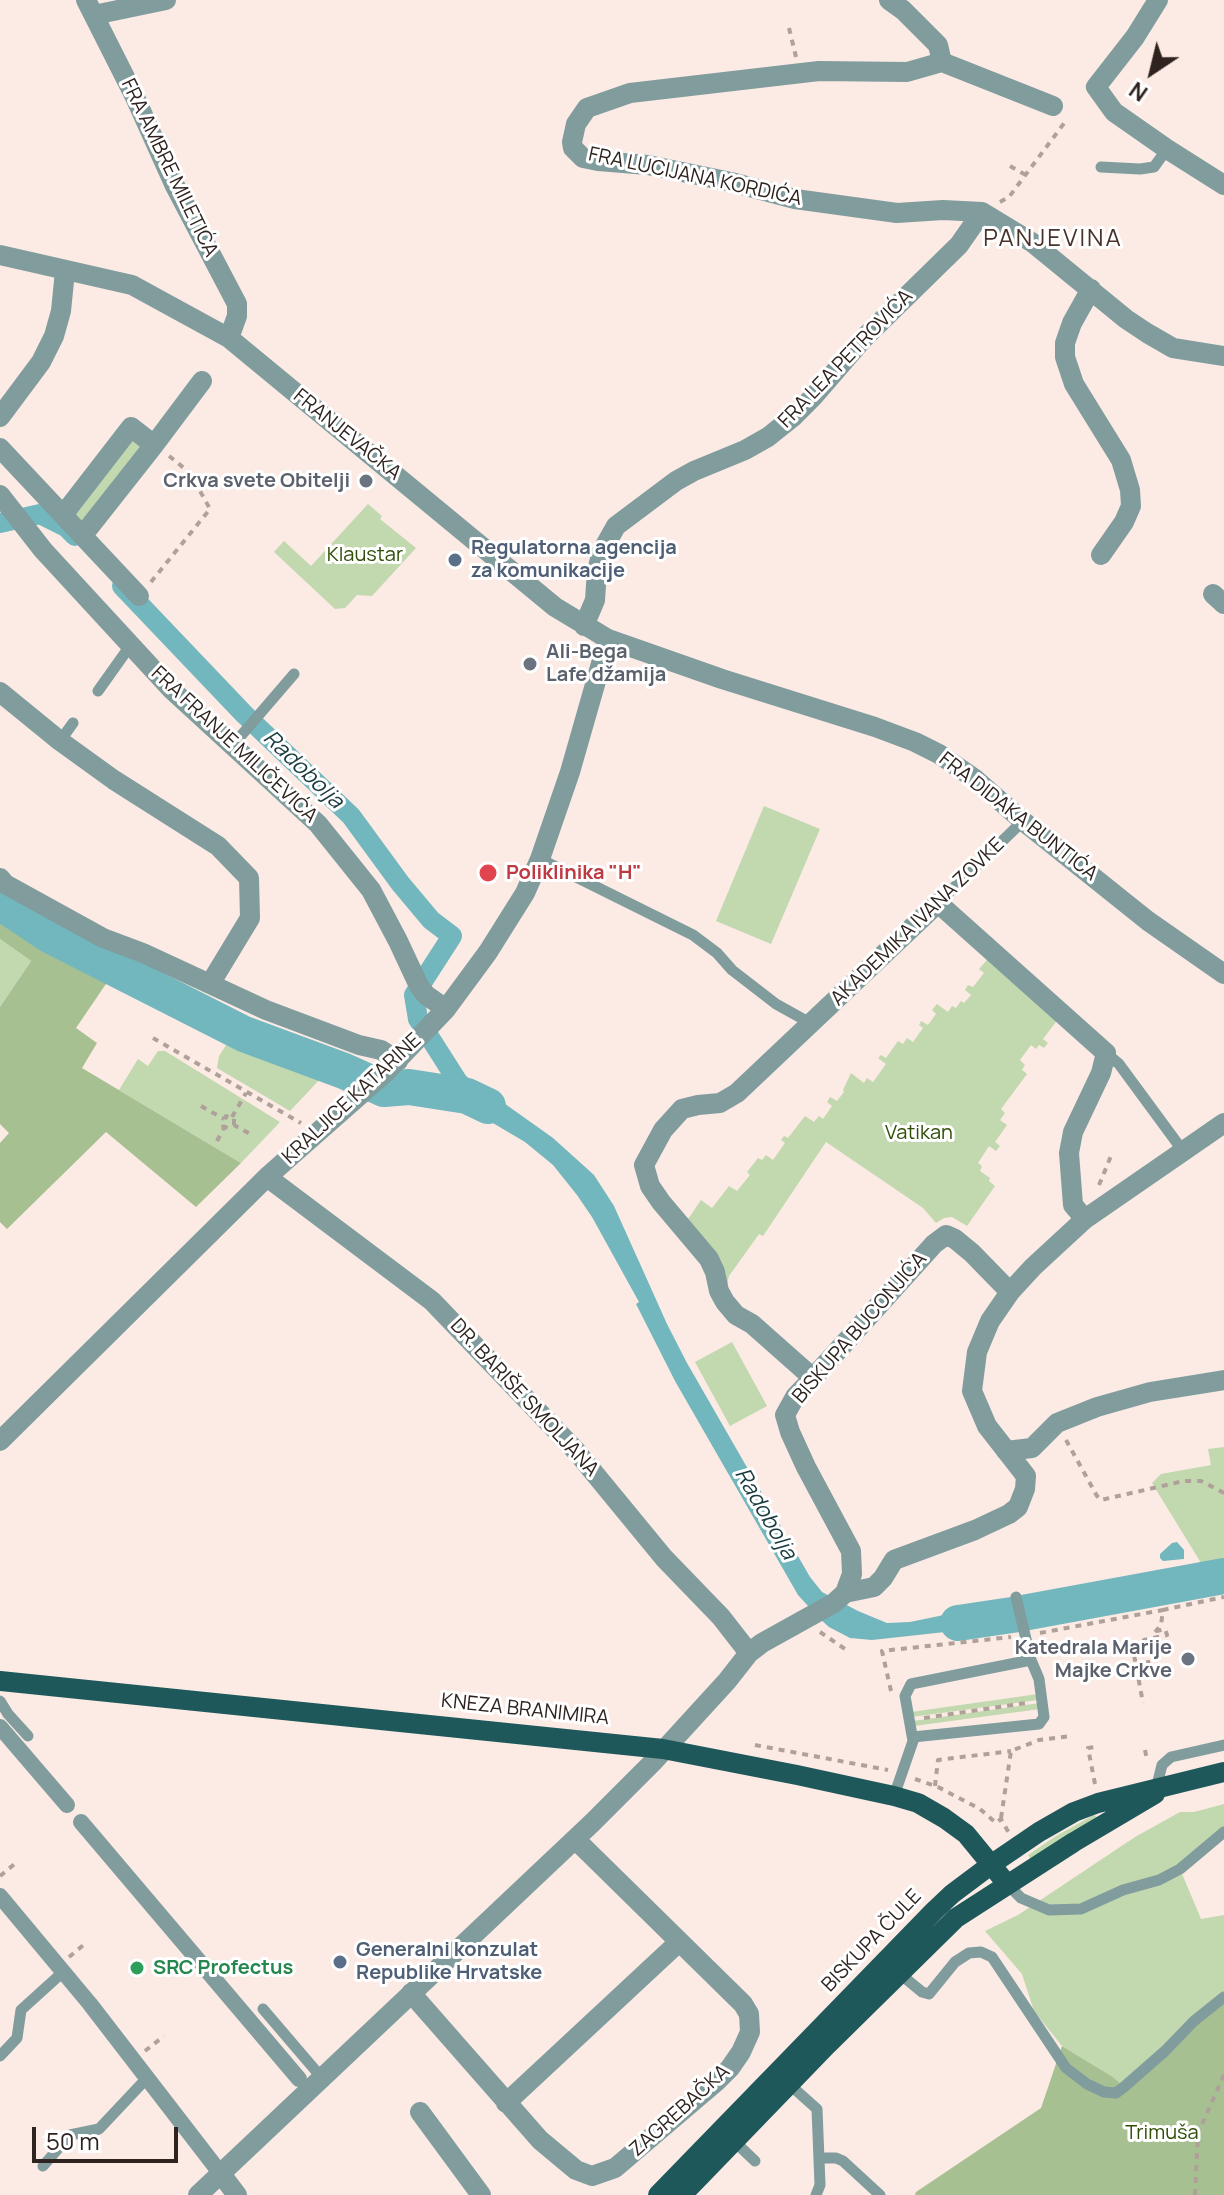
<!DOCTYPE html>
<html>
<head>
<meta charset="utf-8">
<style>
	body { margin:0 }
	#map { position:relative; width:1224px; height:2195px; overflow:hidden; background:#fceae4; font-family:Manrope,sans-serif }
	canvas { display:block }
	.north { position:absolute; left:1112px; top:32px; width:80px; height:80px; -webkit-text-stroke:6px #fff; paint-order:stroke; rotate:215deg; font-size:22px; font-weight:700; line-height:32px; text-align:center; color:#2e231f }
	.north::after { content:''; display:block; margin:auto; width:28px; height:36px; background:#2e231f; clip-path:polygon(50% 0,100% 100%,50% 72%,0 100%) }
	.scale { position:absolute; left:32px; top:2127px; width:146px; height:36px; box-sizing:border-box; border:4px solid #2e231f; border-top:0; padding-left:10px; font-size:24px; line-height:28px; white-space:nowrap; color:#2e231f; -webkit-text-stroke:6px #fff; paint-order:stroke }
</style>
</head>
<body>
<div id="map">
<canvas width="1224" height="2195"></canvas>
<div class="north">N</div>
<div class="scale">50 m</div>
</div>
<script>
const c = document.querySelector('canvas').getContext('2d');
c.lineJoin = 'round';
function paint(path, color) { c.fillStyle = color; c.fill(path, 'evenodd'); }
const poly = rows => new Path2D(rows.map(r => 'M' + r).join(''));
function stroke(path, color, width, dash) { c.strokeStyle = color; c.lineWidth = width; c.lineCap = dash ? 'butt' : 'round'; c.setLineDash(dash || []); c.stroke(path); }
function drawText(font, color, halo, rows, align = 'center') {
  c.font = font + ' Manrope,sans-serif'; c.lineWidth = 6; c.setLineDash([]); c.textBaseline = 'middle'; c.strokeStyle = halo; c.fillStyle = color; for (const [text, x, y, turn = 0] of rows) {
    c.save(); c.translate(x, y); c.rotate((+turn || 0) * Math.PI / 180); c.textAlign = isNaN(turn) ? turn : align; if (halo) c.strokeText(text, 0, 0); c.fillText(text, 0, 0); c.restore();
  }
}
paint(poly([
	[128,436,147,449,86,525,69,512],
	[368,504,382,516,380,519,416,548,372,596,357,595,345,608,335,609,274,552,284,541,311,566],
	[764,806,820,829,771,944,716,921],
	[0,939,31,961,0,1007],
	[994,952,1062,1014,1043,1039,1048,1043,1044,1048,1039,1045,1036,1049,1031,1045,1020,1060,1025,1065,1022,1070,1027,1074,1001,1109,1005,1113,1000,1120,1007,1125,995,1142,1000,1146,996,1151,989,1146,978,1163,982,1166,980,1171,990,1178,989,1181,995,1186,967,1226,952,1217,944,1218,936,1223,923,1208,826,1142,763,1236,759,1234,729,1276,726,1288,682,1228,701,1200,712,1208,729,1186,737,1191,750,1175,747,1172,758,1158,762,1160,766,1155,773,1160,785,1143,781,1140,784,1136,788,1138,805,1116,814,1122,819,1116,823,1119,832,1106,827,1102,830,1097,837,1101,844,1092,843,1090,851,1073,864,1083,867,1078,873,1082,886,1064,878,1058,881,1055,886,1058,898,1041,903,1044,907,1038,913,1042,923,1028,919,1025,921,1021,928,1025,936,1014,932,1010,937,1004,948,1012,952,1006,956,1008,961,1001,964,1003,971,995,965,990,968,985,973,987,984,973,979,969],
	[230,1039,245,1047,323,1076,290,1111,217,1068,219,1056],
	[158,1051,165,1051,280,1122,241,1163,119,1090,138,1059,148,1066],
	[732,1342,767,1406,730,1426,695,1362],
	[1224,1447,1224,1559,1201,1563,1152,1483,1161,1474,1211,1465,1208,1449],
	[1038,1694,1038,1700,911,1717,911,1712],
	[1040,1703,1040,1709,914,1726,913,1721],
	[1224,1804,1224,1832,1180,1869,1201,1919,1224,1915,1224,1997,1124,2087,1113,2077,1062,2046,1034,2011,1022,1974,985,1931,1018,1915,1135,1837,1180,1812,1194,1812],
	[1094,1815,1098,1818,1032,1861,1028,1855,1056,1836]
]), '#c2d8af');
paint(poly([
	[0,910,30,934,73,963,110,978,76,1028,97,1043,82,1068,241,1163,196,1207,106,1132,7,1229,0,1222,0,1143,9,1133,0,1124,0,1007,31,961,0,939],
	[1224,1997,1224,2195,915,2195,916,2192,1041,2108,1062,2046,1113,2077,1124,2087]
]), '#a7c092');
paint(poly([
	[456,1069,553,1138,594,1175,614,1206,667,1324,687,1363,810,1577,822,1592,858,1611,887,1623,910,1622,1002,1603,1009,1625,872,1640,850,1638,829,1627,819,1618,798,1595,675,1381,636,1304,639,1302,592,1217,577,1195,553,1165,525,1142,481,1116,438,1099],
	[1177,1542,1184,1550,1184,1559,1163,1561,1160,1558,1160,1554,1172,1543]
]), '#72b6be');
stroke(poly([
	[0,523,40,514,66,527,75,536],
	[122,586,244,714,351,816,400,883,431,920,452,936,414,995,418,1019,467,1096]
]), '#72b6be', 20);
stroke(poly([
	[0,902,51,936,244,1034,344,1071,384,1089,409,1087,467,1096,488,1106],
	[958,1623,1012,1615,1224,1576]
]), '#72b6be', 36);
stroke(poly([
	[789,28,796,57],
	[1010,166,1024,174],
	[1000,202,1009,197,1065,122],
	[151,582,210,509,190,473,168,455],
	[153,1038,301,1123],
	[201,1106,224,1119],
	[232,1117,246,1093],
	[234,1125,234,1119,226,1116,223,1126,228,1128,234,1125,252,1135],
	[217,1141,225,1126],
	[1099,1185,1111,1156],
	[1066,1440,1097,1496,1101,1500,1184,1481,1201,1481,1224,1493],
	[820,1632,848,1651],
	[1155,1632,1161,1625,1163,1610,1224,1597],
	[1040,1633,1163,1610],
	[1132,1644,1143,1703],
	[1149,1666,1144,1640,1167,1635,1165,1629,1157,1631],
	[1122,1677,1140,1674],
	[891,1691,882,1651,1011,1637],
	[924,1718,1026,1703],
	[755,1745,888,1770],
	[1145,1750,1147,1760],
	[915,1779,938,1787,980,1809,996,1823,1001,1819,1009,1833],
	[1095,1784,1088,1748,1095,1747],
	[935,1786,938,1760,1011,1751],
	[1001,1818,1011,1751,1039,1740,1070,1736],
	[0,1876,17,1862],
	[69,1957,86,1943],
	[145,2051,164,2036],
	[1195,2195,1198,2133,1224,2075]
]), '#afa09a', 4, [6, 6]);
stroke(poly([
	[1101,167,1140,169,1154,167,1167,149],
	[98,691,130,646],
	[60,741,73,723],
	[233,745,294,674],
	[540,859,693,935,717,953,732,970,776,1004,812,1024],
	[938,903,1023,821],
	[1106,1053,1119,1064,1183,1151],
	[1016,1597,1031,1660],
	[0,1701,8,1714,28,1736],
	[1156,1789,1162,1765,1171,1757,1224,1745],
	[894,1796,913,1741,905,1696,911,1684,1031,1660,1039,1679,1044,1717,1039,1724,913,1737],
	[1007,1884,1021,1898,1049,1910,1081,1909,1123,1890,1159,1880,1180,1869,1224,1832],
	[899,1973,922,1992,929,1994,955,1962,969,1953,981,1952,992,1957,1066,2068,1087,2084,1104,2092,1116,2093,1124,2087,1165,2051,1194,2021,1224,1997],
	[263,2009,322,2078],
	[0,2056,17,2038,21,2010,63,1972],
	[789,2084,817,2109,820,2185,816,2195],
	[734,2141,755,2161],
	[819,2158,836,2158,843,2161,880,2195],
	[43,2166,70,2135,99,2129,147,2078]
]), '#809c9d', 11);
stroke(poly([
	[0,1727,67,1805],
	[81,1822,299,2079],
	[0,1896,90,2004,221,2174]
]), '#809c9d', 16);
stroke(poly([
	[86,0,134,95,174,184,237,304,237,316,229,338],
	[889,0,903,10,938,45,942,62],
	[1158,0,1135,37,1096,87,1114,112,1167,149,1224,185],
	[94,15,166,0],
	[942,62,907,72,819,71,630,93,587,108,576,124,572,142,573,148,583,158,598,161,648,165,731,182,795,199,897,213,943,210,982,212,1033,243,1126,319,1147,333,1173,348,1224,356],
	[942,62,1053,106],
	[0,255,132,285,229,338,555,607,608,639,722,679,875,727,915,742,939,754,975,779,1023,821,1148,921,1224,974],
	[1091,289,1072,323,1065,343,1065,357,1074,384,1121,460,1130,490,1131,506,1124,522,1101,555],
	[0,417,41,362,54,336,61,311,65,271],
	[154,445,202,381],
	[0,448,139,596],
	[0,495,43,550,172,690,318,824,371,890,398,941,419,986,426,995,446,1009],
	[63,515,131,427,154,445,83,535],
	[1213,594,1224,604],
	[584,626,595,600,597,571,602,551,616,526,676,481,694,471,745,450,768,437,793,417,813,397,864,338,959,245,982,212],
	[0,692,60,741,114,780,218,846,249,878,250,918,210,984],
	[0,878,5,884,103,938,143,953,266,1010,359,1045,381,1050,398,1061],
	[267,1177,432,1301,576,1451,664,1558,721,1617,749,1653],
	[813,1378,752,1324,736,1315,725,1302,719,1291,715,1272,709,1259,661,1202,650,1186,644,1165,663,1130,682,1109,698,1105,720,1103,737,1093,938,903,1106,1053,1101,1073,1073,1132,1069,1153,1073,1205,1085,1219],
	[0,1441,267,1177,385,1073,446,1009,488,952,525,893,540,859,570,772,608,639],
	[1006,1451,1032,1448,1057,1423,1097,1407,1150,1392,1224,1380],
	[845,1593,874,1587,883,1578,894,1560,975,1530,1009,1514,1018,1507,1025,1489,1026,1476,987,1426,972,1391,977,1352,990,1321,1010,1292,1033,1267,1085,1219,1224,1123],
	[411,1993,540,2140,576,2170,592,2176,615,2168,716,2082,730,2068,741,2052,750,2032,749,2014,743,2004,575,1839],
	[506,2103,679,1942],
	[420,2112,481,2195],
	[221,2174,237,2195],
	[198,2195,592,1823,653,1762,727,1681,749,1653,762,1643,834,1603,845,1593,852,1574,851,1551,806,1467,790,1432,785,1415,795,1397,813,1378,934,1244,946,1235,955,1239,972,1253,1010,1292]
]), '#809c9d', 20);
stroke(poly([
	[0,1681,663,1749,797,1775,894,1796,918,1803,944,1818,966,1834,1007,1884],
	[658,2195,934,1911,952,1894,992,1864,1039,1832,1074,1812,1098,1803,1224,1772],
	[682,2195,827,2045,956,1918,1074,1842,1155,1794]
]), '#1e585b', 20);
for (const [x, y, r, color] of [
	[366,481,8,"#6b7280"],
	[455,560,8,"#5c6f8a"],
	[530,664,8,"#6b7280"],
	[488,873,10,"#e0444e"],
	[1188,1659,8,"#6b7280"],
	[340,1962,8,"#5c6f8a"],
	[137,1968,8,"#2e9e5b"]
]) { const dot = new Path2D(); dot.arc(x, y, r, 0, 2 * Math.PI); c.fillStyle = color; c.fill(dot); stroke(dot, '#fff', 3); }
drawText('20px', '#2e231f', '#fff', [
	["FRA AMBRE MILETIĆA",169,168,64],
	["FRA LUCIJANA KORDIĆA",695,177,12],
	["FRA LEA PETROVIĆA",846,359,-46],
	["FRANJEVAČKA",347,435,39],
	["FRA FRANJE MILIČEVIĆA",234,745,43],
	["FRA DIDAKA BUNTIĆA",1018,817,38],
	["AKADEMIKA IVANA ZOVKE",918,922,-44],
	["KRALJICE KATARINE",352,1099,-43],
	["BISKUPA BUCONJIĆA",860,1328,-49],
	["DR. BARIŠE SMOLJANA",524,1398,47],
	["KNEZA BRANIMIRA",525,1710,6],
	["BISKUPA ČULE",872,1941,-46],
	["ZAGREBAČKA",680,2111,-42]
]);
drawText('bold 20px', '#5b616d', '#fff', [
	["Crkva svete Obitelji",350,481],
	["Ali-Bega",546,652,"left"],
	["Lafe džamija",546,675,"left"],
	["Katedrala Marije",1172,1648],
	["Majke Crkve",1172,1671]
], 'right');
drawText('bold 20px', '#4e5e75', '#fff', [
	["Regulatorna agencija",471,548],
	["za komunikacije",471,571],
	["Generalni konzulat",356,1950],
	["Republike Hrvatske",356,1973]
], 'left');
drawText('20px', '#304d06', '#fff', [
	["Klaustar",365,555],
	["Vatikan",919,1133],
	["Trimuša",1162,2133]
]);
drawText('bold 20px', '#be3a42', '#fff', [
	["Poliklinika \"H\"",506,873]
], 'left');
drawText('bold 20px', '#27864d', '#fff', [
	["SRC Profectus",153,1968]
], 'left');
drawText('italic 22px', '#1a3c40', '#fff', [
	["Radobolja",303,770,44],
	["Radobolja",765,1514,60]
]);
c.letterSpacing = '2px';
drawText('24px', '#48322a', '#fff', [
	["PANJEVINA",1053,239]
]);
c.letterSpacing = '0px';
</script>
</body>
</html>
